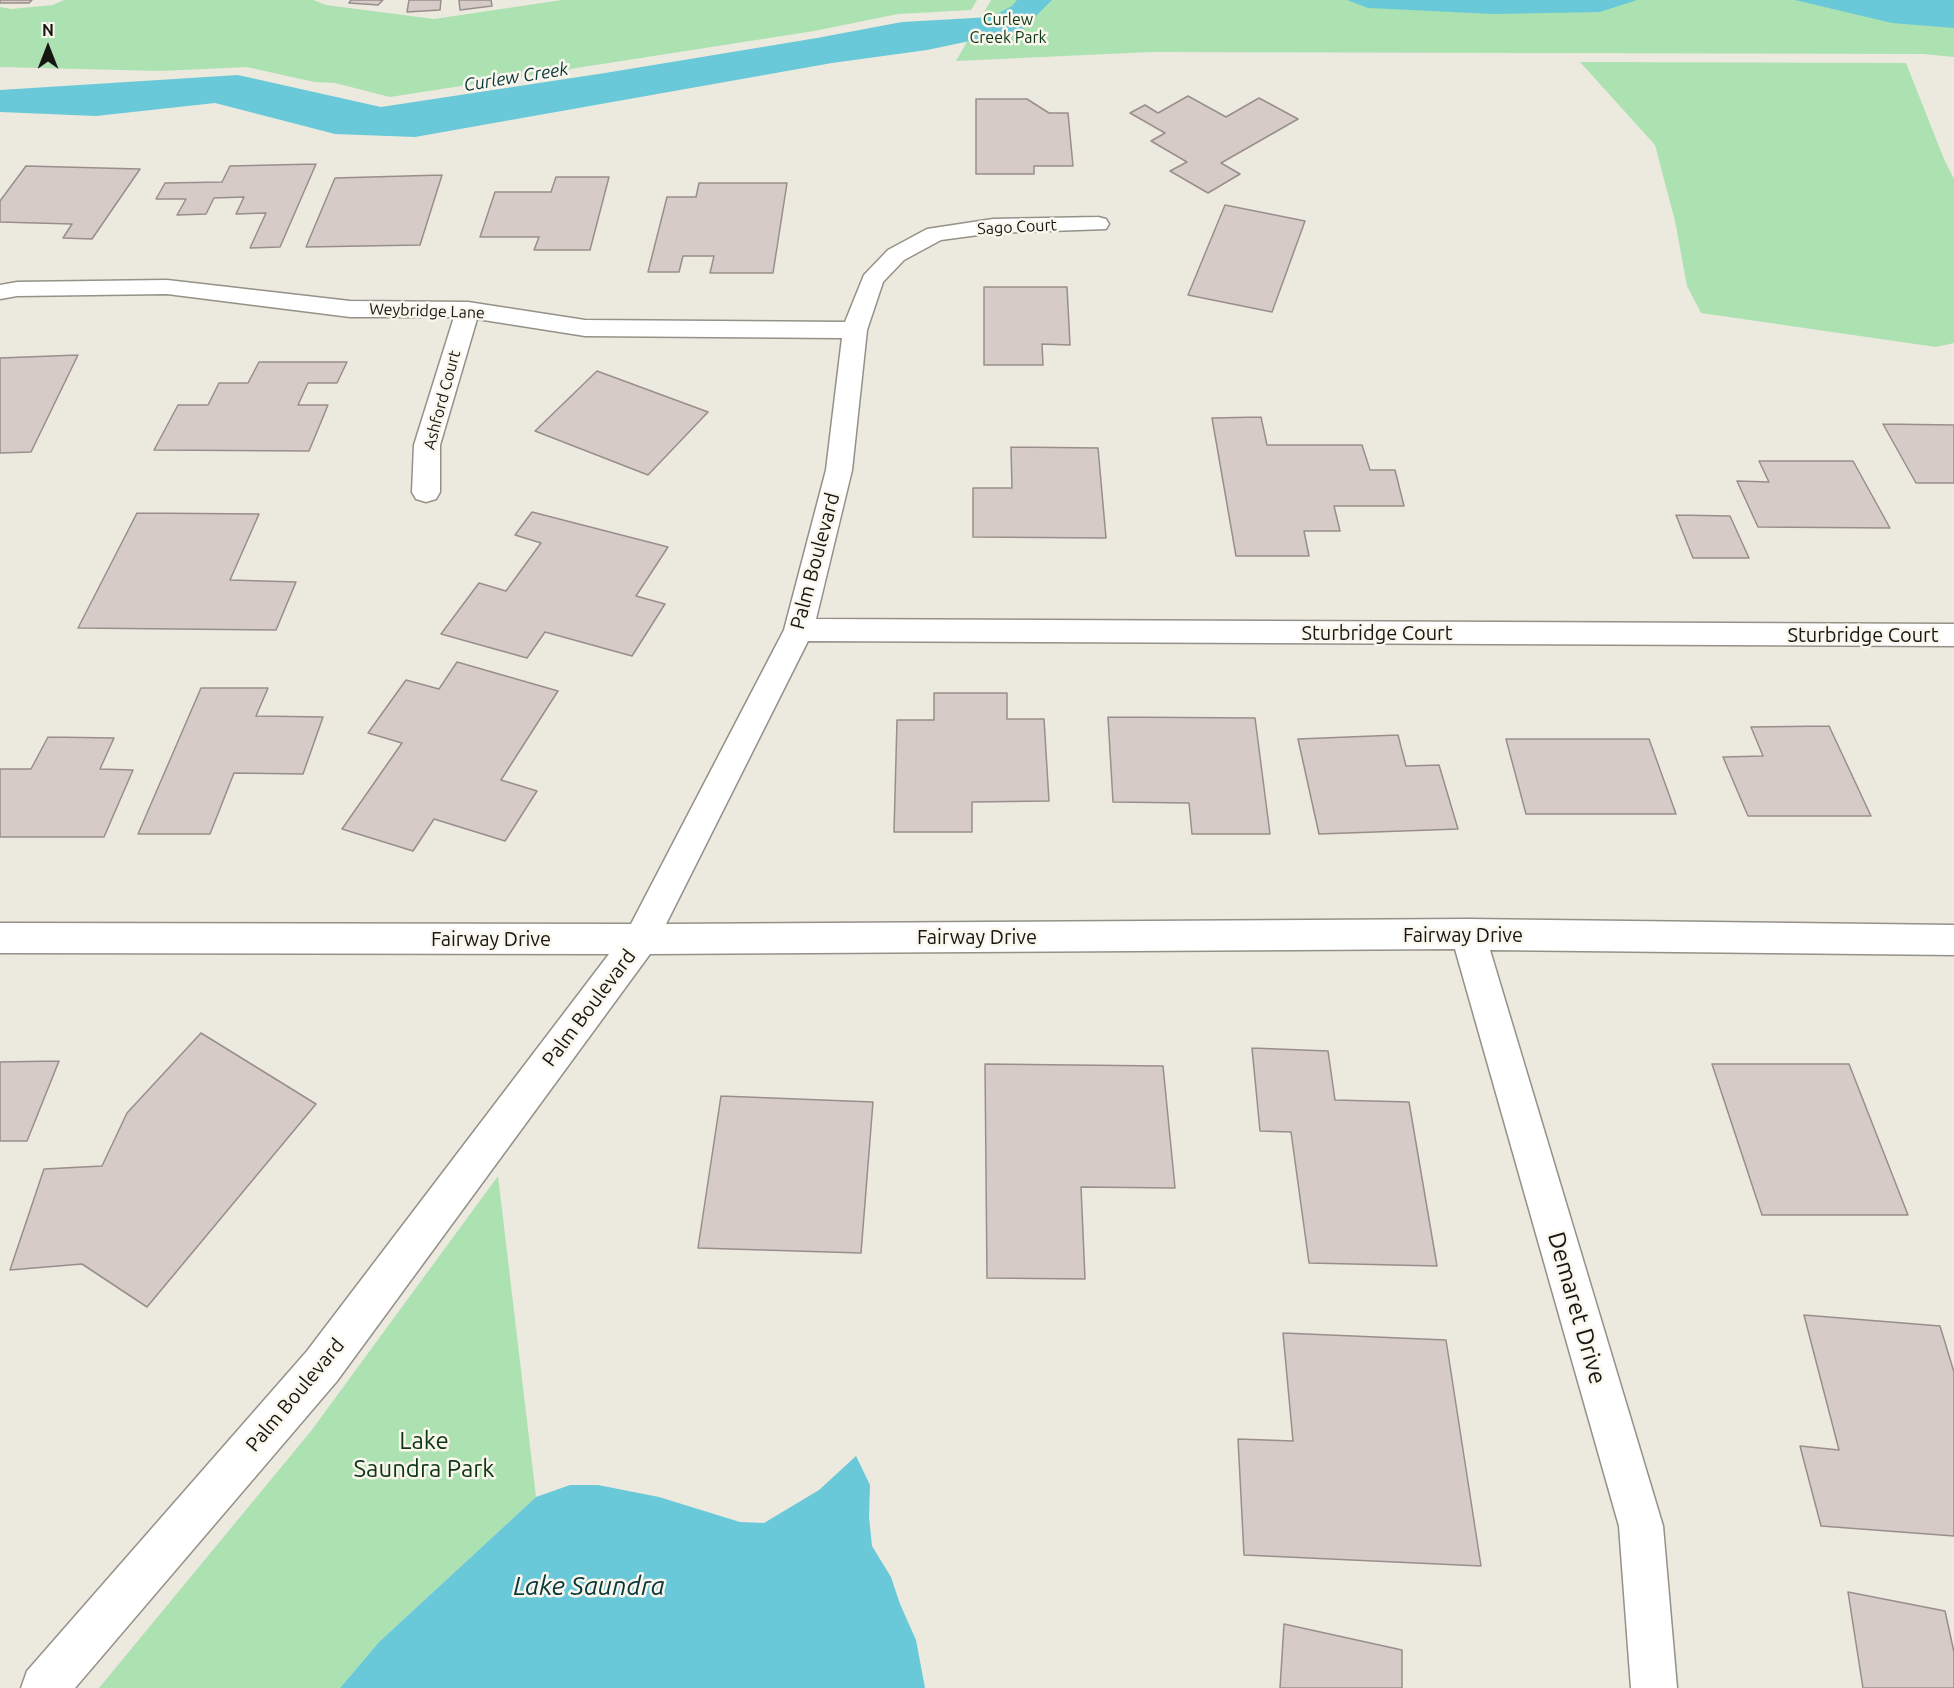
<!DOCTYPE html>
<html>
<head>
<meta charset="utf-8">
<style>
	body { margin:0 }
	#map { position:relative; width:1954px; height:1688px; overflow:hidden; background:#ece9df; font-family:Ubuntu,sans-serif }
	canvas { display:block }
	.north { position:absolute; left:18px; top:18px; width:60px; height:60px; -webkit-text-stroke:4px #f9f6ec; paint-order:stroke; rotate:0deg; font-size:16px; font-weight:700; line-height:24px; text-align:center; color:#171613 }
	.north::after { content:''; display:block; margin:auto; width:21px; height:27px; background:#171613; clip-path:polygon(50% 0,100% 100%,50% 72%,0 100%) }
</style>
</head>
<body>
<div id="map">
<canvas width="1954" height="1688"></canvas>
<div class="north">N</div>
</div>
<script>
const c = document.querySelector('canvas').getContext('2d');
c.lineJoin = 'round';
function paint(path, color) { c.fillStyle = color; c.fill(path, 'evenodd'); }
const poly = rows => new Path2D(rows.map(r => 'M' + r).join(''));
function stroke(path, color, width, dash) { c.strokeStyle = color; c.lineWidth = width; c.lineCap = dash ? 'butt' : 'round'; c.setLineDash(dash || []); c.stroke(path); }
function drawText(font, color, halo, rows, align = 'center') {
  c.font = font + ' Ubuntu,sans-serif'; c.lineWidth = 5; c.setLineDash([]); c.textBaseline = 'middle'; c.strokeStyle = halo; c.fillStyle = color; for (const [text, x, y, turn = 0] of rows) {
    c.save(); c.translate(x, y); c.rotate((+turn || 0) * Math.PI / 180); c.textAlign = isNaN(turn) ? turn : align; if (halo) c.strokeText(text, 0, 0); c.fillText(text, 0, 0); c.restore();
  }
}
paint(poly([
	[64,0,313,0,326,5,434,19,562,0,977,0,971,10,898,14,814,31,390,97,335,83,314,82,247,67,161,71,0,67,0,7,11,9,53,5],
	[991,0,1954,0,1954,57,1924,54,1151,52,956,61],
	[1580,62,1906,63,1944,159,1954,179,1954,343,1936,347,1701,313,1687,286,1675,221,1655,145],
	[498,1176,536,1497,379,1642,340,1688,99,1688,311,1431]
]), '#ace1b2');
paint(poly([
	[1017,0,1052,0,1022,30,927,50,832,63,415,137,335,134,215,103,96,116,0,112,0,90,238,75,381,107,605,73,817,38,902,22,991,17,1012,6],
	[1347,0,1637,0,1600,12,1493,14,1368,8],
	[1795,0,1954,0,1954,28,1892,23],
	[856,1456,870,1485,869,1517,872,1546,891,1577,900,1604,916,1640,925,1688,340,1688,379,1642,536,1497,570,1485,598,1485,659,1497,740,1522,764,1523,819,1490]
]), '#6ac9d8');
const building = poly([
	[0,0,32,0,29,3,0,3,0,0],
	[351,0,383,0,378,5,349,3,351,0],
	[409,0,441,0,440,10,407,12,409,0],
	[459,0,491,0,492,6,460,10,459,0],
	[1188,96,1226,117,1259,98,1298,119,1221,163,1240,174,1208,193,1170,171,1187,162,1151,141,1165,133,1130,113,1145,105,1158,113,1188,96],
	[976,99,1027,99,1049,113,1068,113,1073,166,1034,166,1034,174,976,174,976,99],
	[316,164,280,247,250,248,266,213,236,214,244,197,214,198,206,214,177,215,186,199,156,199,165,183,222,182,230,166,316,164],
	[26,166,140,169,92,239,63,238,72,224,0,222,0,201,26,166],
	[442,175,420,245,306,247,335,178,442,175],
	[556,177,609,177,590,250,534,250,539,237,480,237,495,192,551,192,556,177],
	[699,183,787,183,773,273,710,273,714,256,683,256,679,272,648,272,667,197,696,197,699,183],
	[1225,205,1305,221,1272,312,1188,295,1225,205],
	[984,287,1067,287,1070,345,1042,344,1043,365,984,365,984,287],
	[78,355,31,452,0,453,0,358,78,355],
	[259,362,347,362,337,383,308,383,298,405,328,405,309,451,154,450,178,405,208,405,219,383,248,383,259,362],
	[597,371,708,412,648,475,535,431,597,371],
	[1261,417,1267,445,1362,445,1370,470,1395,470,1404,506,1334,506,1340,531,1304,531,1309,556,1236,556,1212,418,1261,417],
	[1883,424,1954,425,1954,483,1916,483,1883,424],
	[1011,447,1098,448,1106,538,973,537,973,488,1012,488,1011,447],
	[1759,461,1853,461,1890,528,1758,527,1737,481,1769,482,1759,461],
	[532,512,668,547,636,596,665,604,632,656,545,632,527,658,441,634,479,583,506,591,541,543,515,535,532,512],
	[137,513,259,514,230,580,296,582,276,630,78,628,137,513],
	[1676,515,1730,516,1749,558,1693,558,1676,515],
	[457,662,558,691,501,780,537,791,505,841,434,819,413,851,342,829,402,743,368,733,406,680,439,689,457,662],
	[201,688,268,688,256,716,323,717,303,774,234,773,210,834,138,834,201,688],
	[934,693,1007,693,1007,719,1044,719,1049,801,972,802,972,832,894,832,897,720,934,720,934,693],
	[1108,717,1255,718,1270,834,1192,834,1189,803,1113,802,1108,717],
	[1829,726,1871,816,1748,816,1723,757,1763,756,1751,727,1829,726],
	[1398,735,1406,766,1439,765,1458,829,1319,834,1298,739,1398,735],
	[48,737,114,738,100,769,133,770,104,837,0,837,0,769,31,769,48,737],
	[1506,739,1649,739,1676,814,1526,814,1506,739],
	[201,1033,316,1104,147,1307,82,1264,10,1270,44,1169,102,1166,127,1113,201,1033],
	[1252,1048,1328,1051,1335,1100,1409,1102,1437,1266,1309,1263,1291,1132,1260,1131,1252,1048],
	[59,1061,27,1141,0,1141,0,1062,59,1061],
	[985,1064,1163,1066,1175,1188,1081,1187,1085,1279,987,1278,985,1064],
	[1712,1064,1849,1064,1908,1215,1762,1215,1712,1064],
	[721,1096,873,1102,861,1253,698,1248,721,1096],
	[1804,1315,1940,1326,1954,1372,1954,1536,1821,1526,1800,1446,1839,1450,1804,1315],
	[1283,1333,1446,1340,1481,1566,1244,1555,1238,1439,1293,1441,1283,1333],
	[1848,1592,1945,1611,1954,1652,1954,1688,1863,1688,1848,1592],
	[1284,1624,1402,1650,1402,1688,1280,1688,1284,1624]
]);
paint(building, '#d6cbc7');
stroke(building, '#998e8b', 1.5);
const minor = poly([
	[1098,217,1106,219,1109,224,1106,229,993,233,941,240,904,260,883,282,867,330,852,470,816,619,1954,624,1954,646,808,641,666,924,1468,919,1954,925,1954,955,1490,950,1663,1526,1677,1688,1631,1688,1619,1526,1455,949,650,954,337,1381,75,1688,21,1688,27,1671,307,1351,609,954,0,953,0,923,631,924,784,630,826,470,842,338,585,336,477,319,440,445,440,492,436,499,426,502,416,499,412,492,414,445,454,317,350,317,167,294,17,296,0,299,0,285,17,282,167,280,350,301,468,302,585,320,845,322,864,275,888,250,927,229,993,219,1098,217]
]);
stroke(minor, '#949188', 3);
paint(minor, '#fff');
drawText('16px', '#0c3615', '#f9f6ec', [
	["Curlew",1008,20],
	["Creek Park",1008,38]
]);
drawText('16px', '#171613', '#f9f6ec', [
	["Sago Court",1017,227,-3],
	["Weybridge Lane",427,311,2],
	["Ashford Court",442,400,-75]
]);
drawText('italic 18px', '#07363c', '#f9f6ec', [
	["Curlew Creek",516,77,-9]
]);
drawText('20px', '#171613', '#f9f6ec', [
	["Palm Boulevard",815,561,-75],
	["Sturbridge Court",1377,633],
	["Sturbridge Court",1863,635],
	["Fairway Drive",1463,935],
	["Fairway Drive",977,937],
	["Fairway Drive",491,939],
	["Palm Boulevard",589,1008,-53],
	["Palm Boulevard",295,1395,-50]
]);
drawText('24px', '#171613', '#f9f6ec', [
	["Demaret Drive",1577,1308,74]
]);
drawText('24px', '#0c3615', '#f9f6ec', [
	["Lake",424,1441],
	["Saundra Park",424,1469]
]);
drawText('italic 26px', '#07363c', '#f9f6ec', [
	["Lake Saundra",589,1586]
]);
</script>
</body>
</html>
